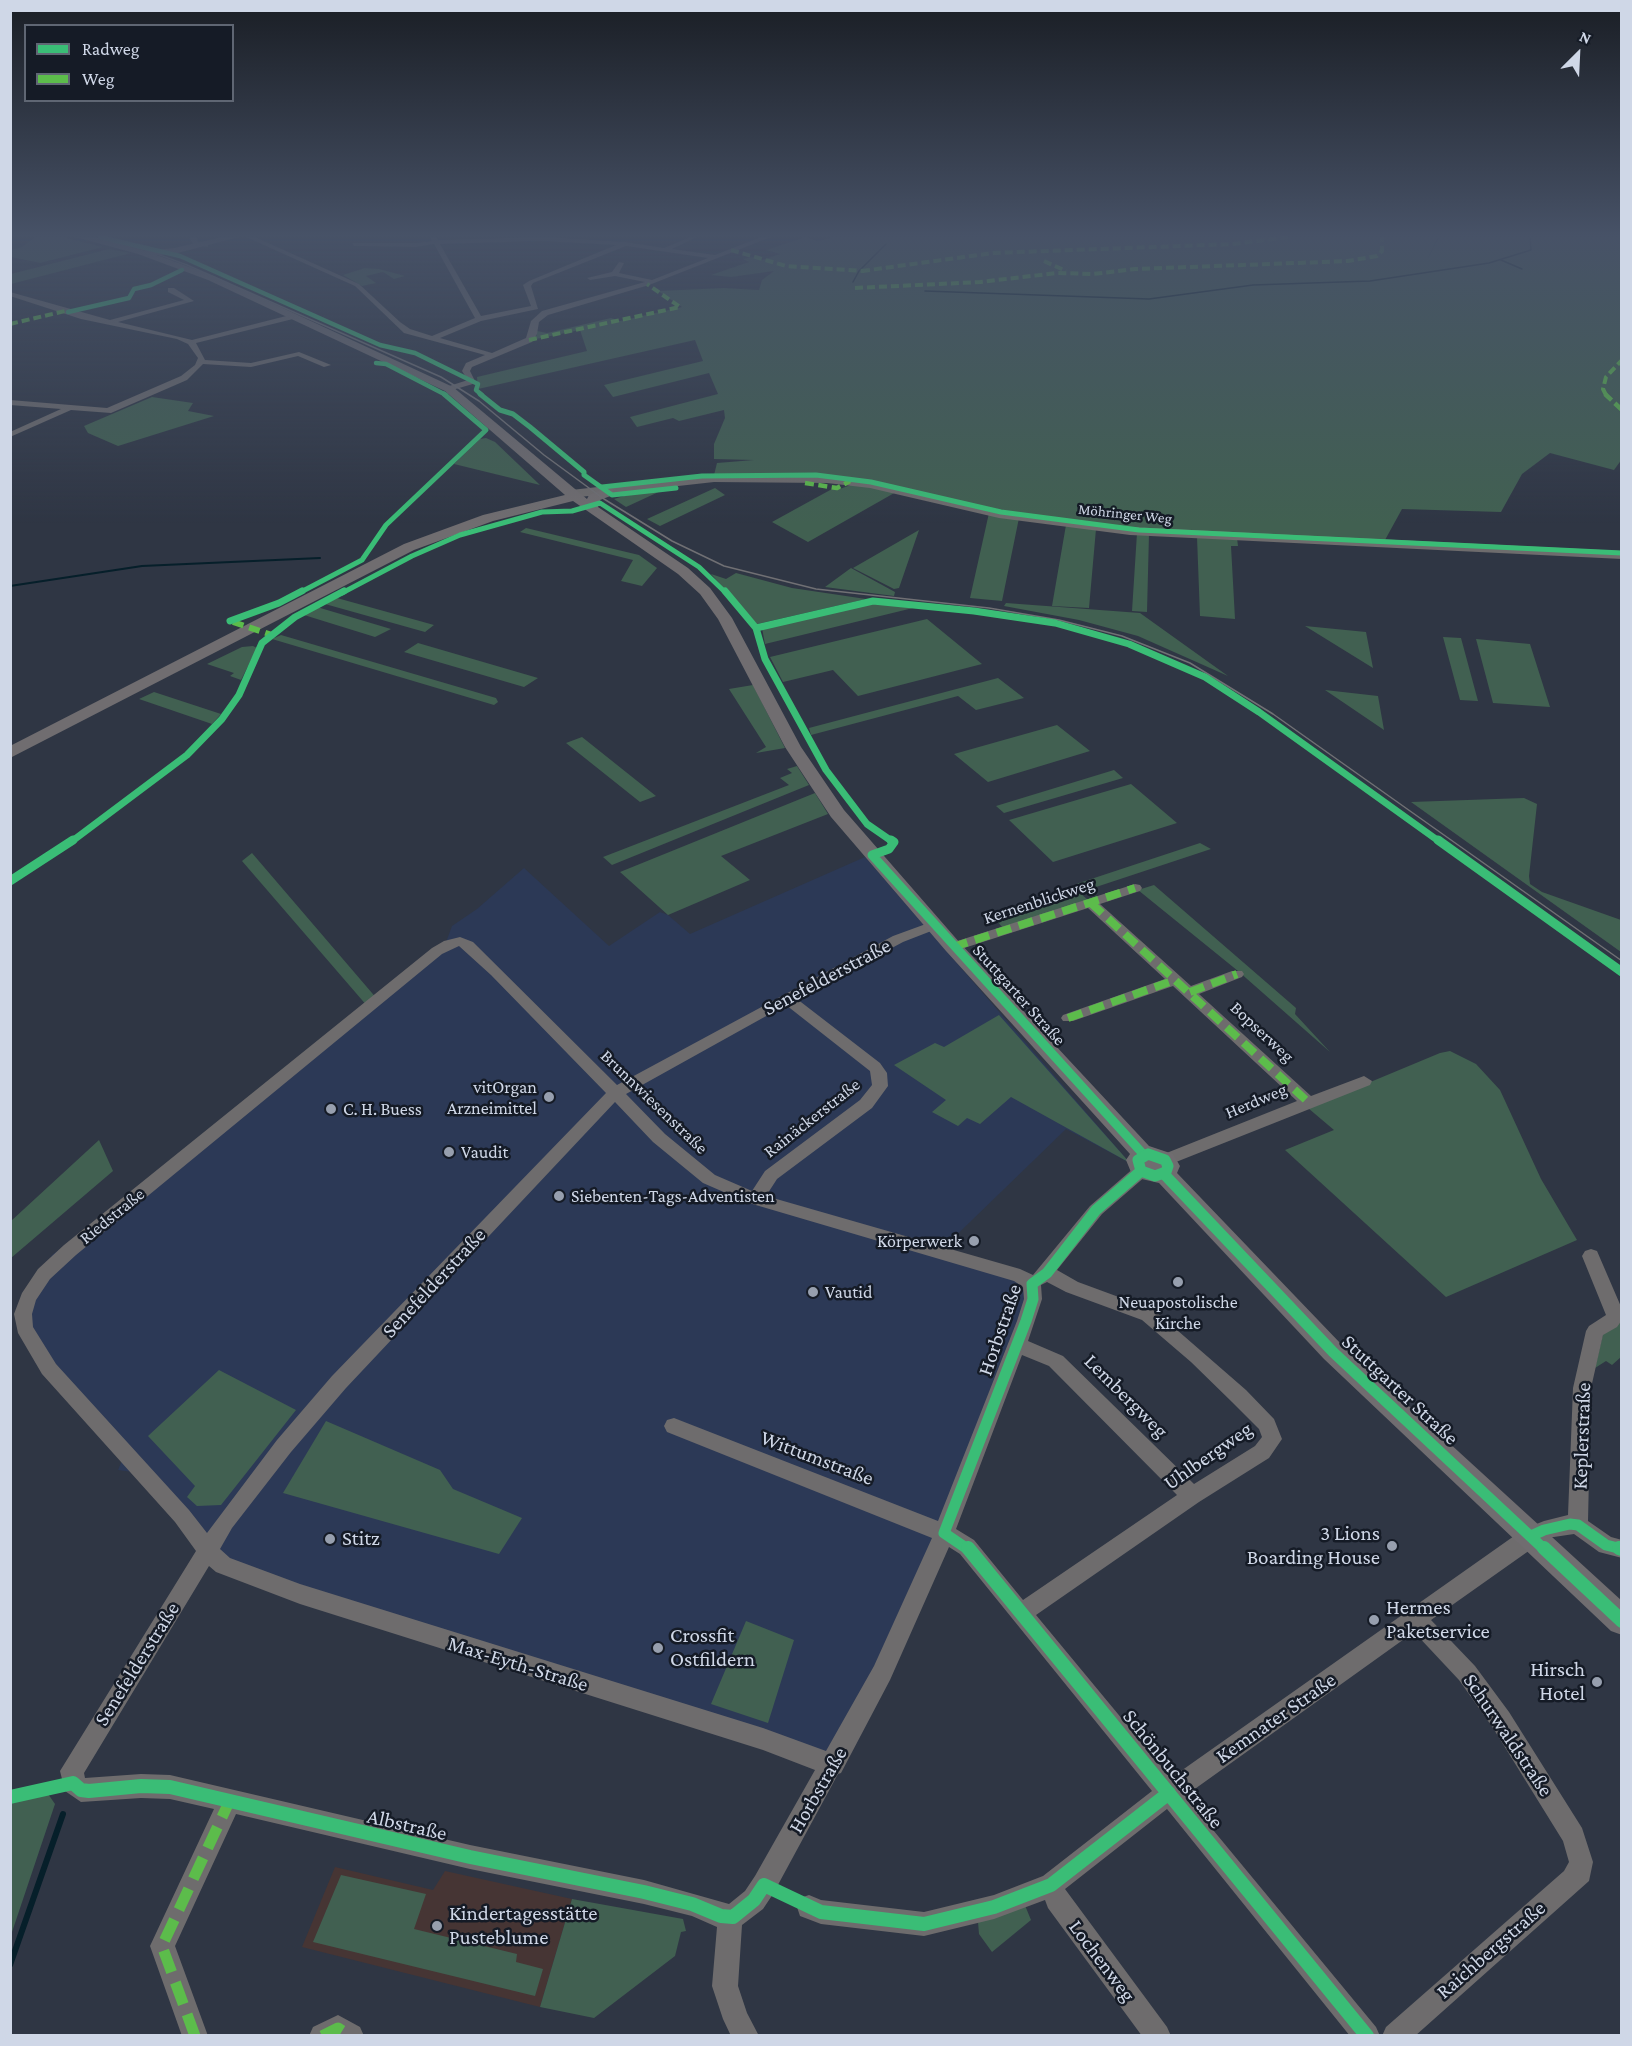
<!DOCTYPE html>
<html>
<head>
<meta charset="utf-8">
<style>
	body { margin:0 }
	#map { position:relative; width:1632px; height:2046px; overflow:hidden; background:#2f3644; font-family:"Crimson Pro",serif }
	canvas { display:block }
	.frame { position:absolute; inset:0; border:12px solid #cfd7e7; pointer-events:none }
	.legend { position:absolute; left:24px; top:24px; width:210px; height:78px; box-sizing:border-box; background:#151b26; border:2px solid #5f6673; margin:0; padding:8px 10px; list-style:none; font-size:18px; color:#cfd7e7 }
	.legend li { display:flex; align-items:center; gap:12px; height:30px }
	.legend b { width:30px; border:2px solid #5f6673 }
	.north { position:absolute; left:1548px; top:24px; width:60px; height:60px; -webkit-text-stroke:4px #151b26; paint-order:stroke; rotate:24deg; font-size:16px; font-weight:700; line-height:24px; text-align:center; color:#cfd7e7 }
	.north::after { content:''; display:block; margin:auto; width:21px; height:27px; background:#cfd7e7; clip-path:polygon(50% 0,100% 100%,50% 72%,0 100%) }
</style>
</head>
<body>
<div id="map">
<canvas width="1632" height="2046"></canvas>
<div class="frame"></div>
<ul class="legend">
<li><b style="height:8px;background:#3abd76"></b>Radweg</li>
<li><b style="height:8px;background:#5cbc4b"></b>Weg</li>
</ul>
<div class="north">N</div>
</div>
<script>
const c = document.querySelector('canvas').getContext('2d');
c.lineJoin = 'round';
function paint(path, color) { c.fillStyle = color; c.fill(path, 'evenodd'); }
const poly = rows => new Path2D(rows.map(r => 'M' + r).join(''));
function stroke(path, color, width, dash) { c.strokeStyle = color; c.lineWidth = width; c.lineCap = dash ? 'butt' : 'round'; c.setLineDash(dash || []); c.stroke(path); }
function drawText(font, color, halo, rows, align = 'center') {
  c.font = font + ' "Crimson Pro",serif'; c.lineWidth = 5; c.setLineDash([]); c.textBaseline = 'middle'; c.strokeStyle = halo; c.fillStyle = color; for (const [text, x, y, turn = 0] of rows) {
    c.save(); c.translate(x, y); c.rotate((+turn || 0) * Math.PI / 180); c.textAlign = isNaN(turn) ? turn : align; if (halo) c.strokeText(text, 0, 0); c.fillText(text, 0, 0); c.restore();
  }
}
paint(poly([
	[865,857,1130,1163,1066,1129,937,1254,1020,1278,1031,1289,945,1520,832,1760,236,1569,140,1473,118,1470,124,1456,26,1336,25,1304,52,1255,131,1200,445,945,452,926,477,909,524,868,609,946,660,912,668,915,690,934]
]), '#2c3956');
paint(poly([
	[335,1867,433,1890,445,1871,572,1899,540,2007,302,1947]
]), '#463534');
paint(poly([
	[35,237,63,237,103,247,40,263,11,257,11,250,22,247],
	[805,237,818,241,834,237,1438,237,1428,258,1439,237,1621,237,1622,459,1614,470,1550,453,1522,474,1501,512,1402,509,1385,540,1142,530,1001,512,847,477,784,474,714,475,717,463,754,460,714,459,714,444,725,418,724,410,679,421,673,418,637,427,630,417,718,394,709,373,613,397,604,385,703,361,695,340,478,389,477,377,587,351,580,330,536,339,537,331,547,333,611,318,620,321,682,307,658,291,724,288,759,290,762,280,774,271,731,277,711,275,749,262,743,259,752,257,762,260,780,254,766,250],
	[109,249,131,253,11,284,11,274],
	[365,268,379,269,405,276,394,279,383,272,366,276,376,283,362,286,343,275],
	[152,397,193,403,188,411,214,416,118,446,88,433,84,426],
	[486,438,495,442,540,485,454,464,480,439],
	[853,484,896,492,808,542,772,522,832,489,840,489],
	[715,488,725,495,660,526,647,519],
	[665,489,626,507,614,499,627,495],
	[989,513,1019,518,1002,601,970,598],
	[1066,525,1096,529,1089,608,1052,606],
	[526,528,639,555,657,568,642,586,621,581,633,560,520,532],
	[919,530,899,588,894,589,853,568],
	[1137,533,1149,534,1147,612,1132,611],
	[1197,537,1237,538,1238,546,1231,546,1235,619,1200,616],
	[851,568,895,592,894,596,825,587],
	[736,573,792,588,866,599,757,624,711,574,726,579],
	[337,598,434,625,425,632,325,604],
	[868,602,913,608,765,644,762,628,767,625],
	[1006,603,1140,613,1228,676,1138,636,1079,620,1004,606],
	[317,607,391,629,375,637,304,615],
	[927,619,982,664,858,696,833,670,783,682,770,657],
	[1305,626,1366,632,1373,668],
	[281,635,496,698,498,702,494,705,272,639],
	[1443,637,1461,638,1478,701,1460,700],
	[1476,639,1530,644,1550,707,1493,703],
	[418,643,538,678,524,687,404,652],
	[253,646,257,648,241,680,230,676,234,673,207,664,242,647],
	[998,678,1024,698,976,710,958,696,811,735,809,728],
	[753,685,785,748,756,753,766,747,729,689],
	[1325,690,1378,696,1384,730],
	[154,692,221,714,212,724,139,699],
	[1057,725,1090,751,988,782,954,754],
	[582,737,656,796,640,802,566,743],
	[797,766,809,785,612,865,603,857,789,785,780,778,792,773,787,769],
	[1114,770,1123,778,1004,813,996,806],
	[1131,784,1177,823,1053,862,1009,820],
	[815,793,828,814,721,856,750,880,668,915,620,872],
	[1524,798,1537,804,1529,876,1530,884,1542,892,1621,920,1621,952,1411,802],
	[1200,843,1211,849,1084,891,1076,884],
	[252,853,378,1000,368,1007,242,861],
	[1154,885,1296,1008,1295,1014,1330,1052,1238,971,1138,890],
	[1080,893,1088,900,1003,928,996,920],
	[999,1015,1130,1163,1011,1097,980,1124,967,1118,958,1126,932,1112,946,1100,894,1065,935,1043,944,1047],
	[1450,1051,1476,1064,1500,1090,1541,1179,1577,1240,1446,1297,1285,1150,1334,1130,1308,1108,1440,1053],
	[99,1140,113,1171,11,1258,11,1221],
	[1621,1322,1621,1357,1612,1365,1606,1361,1595,1368,1603,1334],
	[219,1370,296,1410,221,1505,197,1506,187,1497,195,1486,148,1436],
	[326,1421,440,1470,453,1489,522,1518,499,1554,283,1493],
	[746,1621,794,1640,768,1723,711,1704],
	[46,1791,55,1804,11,1935,11,1798],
	[341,1875,426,1894,414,1929,517,1954,516,1962,543,1969,535,1996,313,1942],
	[572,1899,683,1919,686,1931,681,1932,675,1956,594,2018,540,2007],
	[1024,1903,1031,1920,992,1952,979,1934,978,1922]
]), '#416051');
stroke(poly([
	[1501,260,1522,269],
	[860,270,886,244],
	[853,282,859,271],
	[925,291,1149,299,1253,285,1370,281,1489,263,1531,250,1530,237]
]), '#061f2a', 1.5);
stroke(poly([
	[10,586,142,566,320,558]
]), '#061f2a', 2);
stroke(poly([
	[10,1965,63,1814]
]), '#061f2a', 6);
paint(poly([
	[197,237,198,242,208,245,208,247,194,245,189,238,197,237],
	[246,237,255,237,359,284,400,322,410,329,432,336,475,318,434,244,416,247,354,246,352,243,416,243,432,241,430,237,436,237,438,240,546,237,626,242,664,248,690,237,697,237,672,249,715,255,761,237,771,237,649,285,548,315,539,322,537,334,532,342,472,367,470,371,476,383,449,391,445,389,446,387,468,380,462,371,466,363,485,355,404,333,355,286,246,237],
	[541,241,616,245,529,281,523,285,531,306,481,316,440,244,541,241],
	[626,246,708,258,652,280,619,273,624,263,619,262,612,272,587,278,590,280,615,276,645,282,542,311,531,321,526,338,492,353,440,338,481,321,538,309,531,286,533,283,626,246],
	[168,288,174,288,194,301,118,322,192,340,294,314,297,318,196,343,205,360,251,363,299,352,331,365,324,367,298,356,251,367,203,364,187,380,111,413,71,410,10,437,10,432,61,409,10,405,10,400,107,408,181,376,195,365,198,358,188,344,177,339,81,319,10,296,10,292,110,320,184,300,168,292,168,288],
	[1135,884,1140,885,1142,888,1140,891,1100,904,1191,986,1232,971,1242,971,1244,974,1242,977,1199,994,1311,1096,1364,1076,1372,1081,1370,1085,1171,1164,1159,1164,1157,1160,1159,1156,1297,1101,1173,986,1073,1021,1063,1021,1061,1018,1063,1015,1165,979,1088,908,958,950,948,950,946,947,948,944,1135,884],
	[934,921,941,925,939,928,903,942,797,999,880,1063,887,1073,888,1086,872,1108,777,1179,766,1196,1020,1269,1033,1275,1090,1206,1135,1167,1147,1167,1149,1171,1147,1175,1102,1214,1057,1270,1078,1282,1154,1310,1246,1390,1274,1419,1282,1439,1269,1458,1199,1502,1036,1615,1171,1778,1524,1529,1544,1521,1568,1515,1573,1388,1586,1331,1589,1326,1606,1315,1582,1256,1585,1251,1591,1249,1597,1251,1622,1309,1622,1320,1617,1327,1603,1335,1591,1388,1588,1521,1611,1537,1622,1540,1622,1558,1599,1552,1574,1534,1547,1538,1431,1620,1475,1666,1509,1712,1582,1828,1593,1862,1589,1881,1415,2036,1382,2036,1386,2027,1564,1871,1569,1862,1563,1841,1493,1728,1459,1680,1414,1632,1185,1796,1376,2027,1380,2036,1350,2036,1167,1809,1065,1889,1167,2027,1171,2036,1142,2036,1048,1908,1045,1900,994,1919,924,1936,821,1924,800,1916,797,1907,800,1898,809,1895,821,1900,924,1912,994,1895,1043,1876,1152,1791,960,1554,949,1547,890,1680,841,1773,838,1774,773,1894,763,1909,742,1925,738,1986,747,2013,759,2036,731,2036,723,2019,712,1986,717,1927,692,1916,644,1904,470,1869,236,1814,175,1946,208,2036,182,2036,150,1946,214,1809,170,1799,141,1798,81,1802,65,1791,60,1771,196,1551,175,1522,42,1374,18,1333,14,1314,22,1293,38,1269,64,1245,432,948,444,941,460,937,473,942,617,1085,893,936,934,921],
	[459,946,491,975,606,1093,332,1376,277,1440,207,1533,189,1510,56,1364,33,1327,32,1314,36,1300,50,1279,76,1255,442,954,459,946],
	[786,1005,870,1071,872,1085,860,1100,765,1171,752,1191,715,1175,665,1134,626,1094,786,1005],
	[615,1102,653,1142,703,1183,749,1203,1014,1281,1023,1287,1024,1299,1017,1321,938,1521,674,1418,667,1420,664,1426,667,1432,932,1538,874,1666,826,1751,763,1728,300,1584,230,1558,220,1549,232,1528,291,1452,346,1388,615,1102],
	[1047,1282,1066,1292,1142,1320,1191,1362,1232,1402,1259,1429,1262,1437,1255,1446,1194,1484,1063,1356,1028,1341,1042,1299,1041,1285,1047,1282],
	[1022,1355,1049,1366,1177,1495,1023,1600,974,1540,956,1529,1022,1355],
	[209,1566,216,1572,300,1604,763,1750,815,1770,755,1876,745,1891,729,1904,644,1880,470,1845,170,1775,141,1774,85,1778,84,1773,209,1566],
	[338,2015,360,2027,364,2036,309,2036,313,2027,338,2015]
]), '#6e6c6d');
paint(poly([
	[714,474,827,475,870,480,999,510,1130,527,1622,551,1622,559,1130,535,999,518,870,488,827,483,714,482,571,498,565,494,571,490,714,474]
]), '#6e6c6d');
paint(poly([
	[75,237,92,237,146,251,174,248,222,237,239,237,174,254,157,255,214,276,453,387,587,499,589,495,603,489,613,489,613,495,600,500,598,507,688,568,710,588,732,618,801,747,844,810,960,943,1149,1146,1173,1154,1180,1166,1177,1173,1342,1345,1622,1601,1622,1635,1611,1631,1324,1359,1159,1183,1133,1177,1126,1160,1130,1154,946,951,831,817,785,747,718,619,700,594,678,574,573,501,493,521,414,550,10,758,10,746,404,544,483,515,565,495,445,391,208,280,138,254,75,237]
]), '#706d70');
stroke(poly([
	[90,237,149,251,187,265,441,377,479,401,544,455,604,499,672,541,724,566,816,589,989,608,1059,620,1122,636,1190,663,1273,714,1622,961]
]), '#707074', 1.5);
stroke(poly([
	[731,250,786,266,863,271],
	[1044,261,1066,271],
	[862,271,993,253,1232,244,1288,237],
	[855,288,980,282,1057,273,1093,274,1135,269,1348,261,1377,256,1382,251,1382,237],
	[10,324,65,311],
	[529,340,680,307,647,284],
	[1606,395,1603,389,1606,377,1622,360]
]), '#5cbc4b', 4, [8, 4]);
stroke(poly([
	[1605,394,1622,410],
	[805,483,837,488,850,481]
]), '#5cbc4b', 4.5, [9, 4.5]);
stroke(poly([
	[233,622,272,635]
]), '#5cbc4b', 6, [11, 6]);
stroke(poly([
	[1091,903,1307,1101],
	[953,947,1135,888],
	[1190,992,1237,974],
	[1068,1018,1175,980]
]), '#5cbc4b', 8, [15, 8]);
stroke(poly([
	[195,2036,162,1946,230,1800],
	[322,2036,338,2028,351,2036]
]), '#5cbc4b', 11, [23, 11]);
stroke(poly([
	[100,237,180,256,380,345,415,353,478,384,476,390,482,395],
	[68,312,129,298,134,289,151,285,182,270],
	[376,363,386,364,446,395]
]), '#3abd76', 4.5);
stroke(poly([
	[480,394,500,410,513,414,530,427,584,472,584,475,612,495,676,488],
	[602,487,702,476,816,475,871,482,1001,512,1139,530,1622,553],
	[299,593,362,560,386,525,486,430,444,394],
	[342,593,412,556,460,535,542,512,572,511,600,503,699,567,726,593]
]), '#3abd76', 5);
stroke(poly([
	[725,591,756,628,765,659,826,770,867,824,893,842],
	[230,621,279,603,302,591],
	[756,628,873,601,974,611,1055,623,1129,644,1205,677,1259,712,1440,842],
	[71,842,187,755,222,719,239,695,262,643,295,617,344,591]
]), '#3abd76', 7);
stroke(poly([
	[891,840,894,842,889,849,872,855,1144,1155],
	[1438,840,1622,972],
	[10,881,73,840],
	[1146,1155,1151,1155]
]), '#3abd76', 9);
stroke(poly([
	[1148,1154,1165,1160,1168,1166,1166,1172,1155,1176,1141,1171,1138,1160,1148,1154],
	[1164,1174,1333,1352,1545,1550],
	[1531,1536,1544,1530,1570,1524,1578,1525,1606,1545,1622,1549],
	[969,1550,944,1533,1026,1321,1033,1299,1032,1284,1047,1273,1096,1210,1141,1171]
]), '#3abd76', 11);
stroke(poly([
	[968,1548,1367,2036],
	[1544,1548,1622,1621],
	[1619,1548,1622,1549],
	[10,1797,73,1783,81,1790,89,1791,141,1786,170,1787,470,1857,644,1892,692,1904,721,1916,733,1917,754,1900,764,1885,821,1912,924,1924,994,1907,1051,1885,1169,1793]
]), '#3abd76', 14);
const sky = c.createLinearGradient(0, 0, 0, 524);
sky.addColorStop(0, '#1a1e25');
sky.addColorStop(0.45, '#475267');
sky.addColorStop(1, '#47526700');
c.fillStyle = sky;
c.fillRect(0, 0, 1632, 524);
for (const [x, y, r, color] of [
	[549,1097,6,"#979fae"],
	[331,1109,6,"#979fae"],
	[449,1152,6,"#979fae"],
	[559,1196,6,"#979fae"],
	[974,1241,6,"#979fae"],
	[1178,1282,6,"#979fae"],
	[813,1292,6,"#979fae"],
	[330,1539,6,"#979fae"],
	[1392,1546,6,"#979fae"],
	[1374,1620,6,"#979fae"],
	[658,1648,6,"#979fae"],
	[1597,1682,6,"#979fae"],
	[437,1926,6,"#979fae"]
]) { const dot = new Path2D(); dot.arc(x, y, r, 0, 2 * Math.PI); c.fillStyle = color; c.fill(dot); stroke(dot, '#151b26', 2); }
drawText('15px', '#cfd7e7', '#151b26', [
	["Möhringer Weg",1125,514,6]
]);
drawText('18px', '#cfd7e7', '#151b26', [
	["Kernenblickweg",1039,901,-18],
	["Stuttgarter Straße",1019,995,48],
	["Bopserweg",1262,1032,43],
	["Herdweg",1256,1101,-23],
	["Brunnwiesenstraße",654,1102,44],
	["Rainäckerstraße",812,1118,-38],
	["Riedstraße",112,1216,-39]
]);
drawText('18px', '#cfd7e7', '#151b26', [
	["vitOrgan",537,1087,"right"],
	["Arzneimittel",537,1108,"right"],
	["C. H. Buess",343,1109],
	["Vaudit",461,1152],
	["Siebenten-Tags-Adventisten",571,1196],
	["Körperwerk",962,1241,"right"],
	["Vautid",825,1292],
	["Neuapostolische",1178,1302,"center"],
	["Kirche",1178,1323,"center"]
], 'left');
drawText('21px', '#cfd7e7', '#151b26', [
	["Senefelderstraße",827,977,-28],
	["Senefelderstraße",434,1283,-47],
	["Horbstraße",1000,1330,-71],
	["Stuttgarter Straße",1400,1390,43],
	["Lembergweg",1126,1396,45],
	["Keplerstraße",1582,1436,-88],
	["Uhlbergweg",1208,1456,-35],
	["Wittumstraße",817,1458,21],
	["Senefelderstraße",137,1664,-58],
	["Max-Eyth-Straße",518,1664,17],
	["Kemnater Straße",1276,1718,-35],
	["Schurwaldstraße",1508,1735,56],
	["Schönbuchstraße",1173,1769,51],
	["Horbstraße",818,1790,-60],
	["Albstraße",407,1825,13],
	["Raichbergstraße",1491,1950,-41],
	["Lochenweg",1102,1961,53]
]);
drawText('21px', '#cfd7e7', '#151b26', [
	["3 Lions",1380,1534,"right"],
	["Boarding House",1380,1558,"right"],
	["Stitz",342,1539],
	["Hermes",1386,1608],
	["Paketservice",1386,1632],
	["Crossfit",670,1636],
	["Ostfildern",670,1660],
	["Hirsch",1585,1670,"right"],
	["Hotel",1585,1694,"right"],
	["Kindertagesstätte",449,1914],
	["Pusteblume",449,1938]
], 'left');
</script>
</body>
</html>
